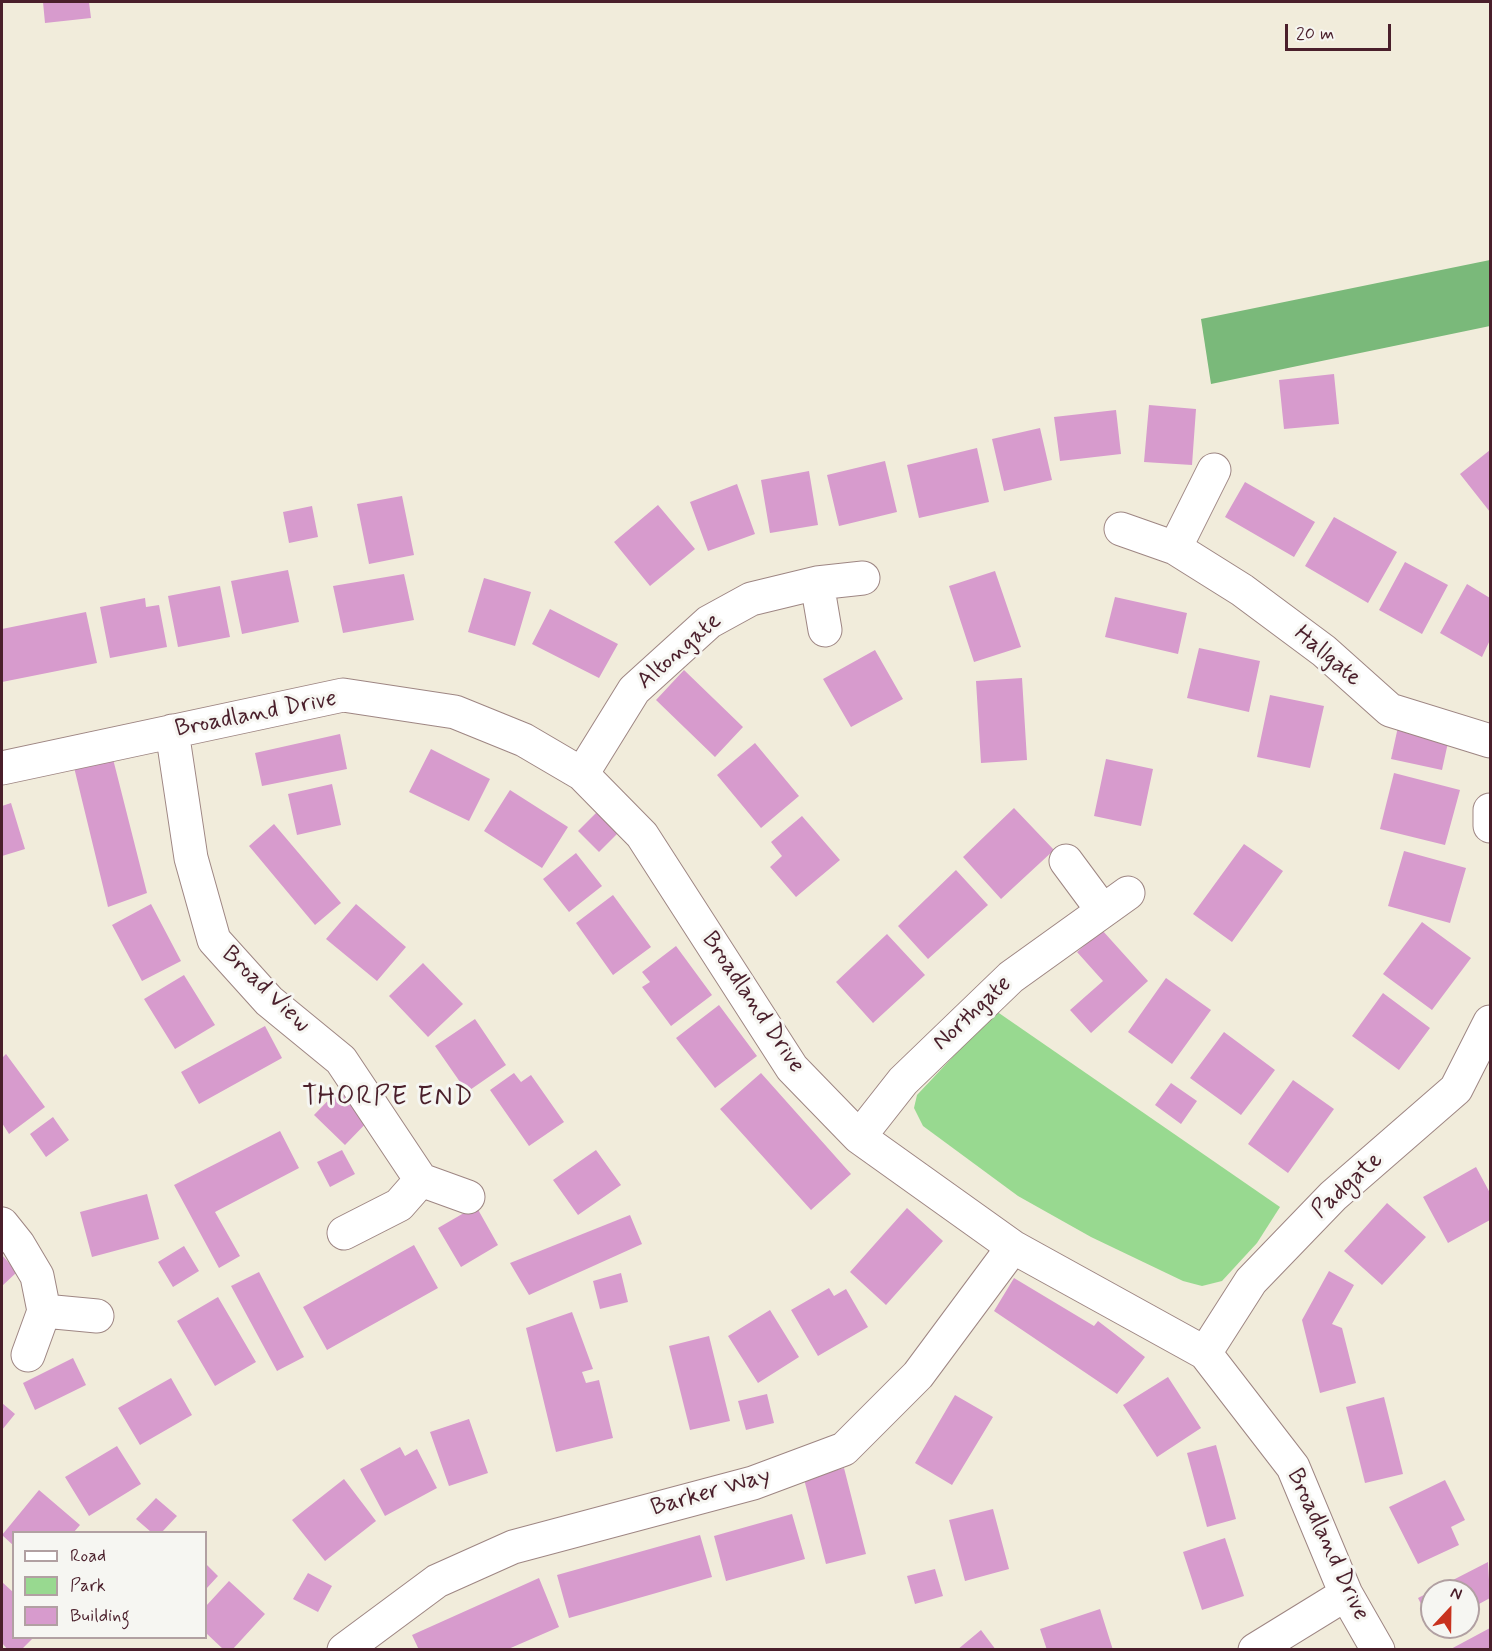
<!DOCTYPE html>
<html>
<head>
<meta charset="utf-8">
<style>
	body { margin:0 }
	#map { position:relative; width:1492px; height:1651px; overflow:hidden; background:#f1ecdb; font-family:Mynerve,sans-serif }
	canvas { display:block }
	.frame { position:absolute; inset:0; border:3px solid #4a1f2b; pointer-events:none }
	.legend { position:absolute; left:12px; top:1531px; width:195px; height:108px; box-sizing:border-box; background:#f6f6f2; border:2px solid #b1a0a2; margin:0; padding:8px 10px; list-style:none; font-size:18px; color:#4a1f2b }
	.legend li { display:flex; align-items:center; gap:12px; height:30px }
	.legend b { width:30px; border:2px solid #b1a0a2 }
	.north { position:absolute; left:1420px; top:1579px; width:60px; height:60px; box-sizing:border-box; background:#f6f6f2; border:2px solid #b1a0a2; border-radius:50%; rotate:22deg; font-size:16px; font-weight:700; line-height:24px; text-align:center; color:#4a1f2b }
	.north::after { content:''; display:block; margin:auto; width:21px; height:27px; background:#c8321e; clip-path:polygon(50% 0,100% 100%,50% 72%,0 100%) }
	.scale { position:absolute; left:1285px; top:24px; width:106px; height:27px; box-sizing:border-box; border:3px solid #4a1f2b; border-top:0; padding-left:8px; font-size:18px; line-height:21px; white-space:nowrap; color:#4a1f2b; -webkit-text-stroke:4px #f6f6f2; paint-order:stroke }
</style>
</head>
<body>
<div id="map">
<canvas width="1492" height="1651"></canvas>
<div class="frame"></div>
<ul class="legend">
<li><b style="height:8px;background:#fff"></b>Road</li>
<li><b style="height:16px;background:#98d990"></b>Park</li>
<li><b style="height:16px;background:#d79bcd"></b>Building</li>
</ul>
<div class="north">N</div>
<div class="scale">20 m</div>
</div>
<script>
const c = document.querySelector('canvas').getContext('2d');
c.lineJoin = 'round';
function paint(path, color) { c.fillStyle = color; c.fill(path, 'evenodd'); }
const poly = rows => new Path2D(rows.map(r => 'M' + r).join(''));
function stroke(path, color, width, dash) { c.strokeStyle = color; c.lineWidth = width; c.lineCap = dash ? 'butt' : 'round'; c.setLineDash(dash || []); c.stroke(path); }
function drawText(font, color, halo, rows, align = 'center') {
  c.font = font + ' Mynerve,sans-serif'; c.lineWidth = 6; c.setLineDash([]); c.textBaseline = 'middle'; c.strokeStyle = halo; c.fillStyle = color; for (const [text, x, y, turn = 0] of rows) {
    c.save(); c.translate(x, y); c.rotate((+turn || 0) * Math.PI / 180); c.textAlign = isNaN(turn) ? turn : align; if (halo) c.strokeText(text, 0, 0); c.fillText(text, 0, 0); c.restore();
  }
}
paint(poly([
	[996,1011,1280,1207,1257,1243,1222,1281,1202,1286,1183,1281,1091,1237,1018,1196,923,1126,914,1108,917,1095]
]), '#98d990');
paint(poly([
	[1490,260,1490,326,1211,384,1201,319]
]), '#7ab97a');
paint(poly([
	[43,2,89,2,91,18,45,23],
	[1334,374,1339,424,1284,429,1279,380],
	[1149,405,1196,409,1192,465,1144,462],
	[1116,410,1121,454,1060,461,1054,417],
	[1040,428,1052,480,1004,491,992,439],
	[977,448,989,502,919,518,907,465],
	[1490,450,1490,512,1460,474],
	[885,461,897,512,839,526,827,475],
	[809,471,818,525,770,533,761,480],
	[1245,482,1315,522,1294,557,1225,517],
	[737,484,755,534,708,551,690,502],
	[402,496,414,555,369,564,357,504],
	[658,505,695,549,650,586,614,542],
	[312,506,318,537,289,543,283,512],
	[1334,517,1397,552,1368,603,1305,566],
	[1405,562,1448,585,1422,634,1379,610],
	[288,570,299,622,242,634,231,581],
	[995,571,1021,647,974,662,949,586],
	[404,574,414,620,343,633,333,586],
	[484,578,531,592,515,646,468,632],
	[1467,584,1490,598,1490,640,1482,657,1440,633],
	[220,586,230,637,178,647,168,596],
	[1115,597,1187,613,1178,654,1105,637],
	[145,598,146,607,159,605,167,647,110,658,100,607],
	[550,609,618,644,599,678,532,644],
	[86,612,97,663,2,682,2,629],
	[1199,648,1260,661,1249,712,1187,698],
	[875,650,903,699,851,727,823,679],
	[684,670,743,727,715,757,656,700],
	[1022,678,1027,760,981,763,976,681],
	[1270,695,1324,706,1310,768,1257,757],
	[1401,713,1452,724,1442,770,1391,759],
	[340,734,347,769,262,786,255,753],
	[755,743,799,796,761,828,717,775],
	[431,749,490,779,469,821,409,792],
	[111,751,147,893,108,907,72,759],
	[1106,759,1153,769,1141,826,1094,816],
	[1394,773,1460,790,1445,845,1380,829],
	[332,784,341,825,297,835,288,794],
	[510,790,568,827,542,868,484,831],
	[11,803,25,849,2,856,2,806],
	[1014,808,1054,850,1001,899,963,857],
	[598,811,619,832,599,852,578,831],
	[802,816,840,860,796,897,770,867,782,856,771,842],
	[274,824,341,903,315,925,249,846],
	[1244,844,1283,871,1232,942,1193,914],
	[1404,851,1466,868,1450,923,1388,906],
	[576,853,602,886,569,912,543,879],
	[956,870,988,905,928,959,898,926],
	[613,895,651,947,613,975,576,923],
	[151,904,181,961,142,981,112,925],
	[356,904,406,947,377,981,326,939],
	[1422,922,1471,958,1432,1010,1383,974],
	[1102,930,1148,981,1091,1033,1070,1010,1103,981,1077,952],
	[887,934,925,975,873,1023,836,982],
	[676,946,712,995,671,1026,642,987,650,982,642,972],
	[423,963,463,1004,428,1037,389,996],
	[184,975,215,1025,175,1049,144,999],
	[1166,978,1211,1010,1172,1064,1128,1032],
	[1383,993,1430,1028,1399,1070,1352,1036],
	[719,1005,757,1056,715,1088,676,1038],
	[475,1019,506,1065,467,1092,435,1046],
	[265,1026,282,1058,199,1104,181,1072],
	[1224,1032,1275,1070,1241,1115,1190,1078],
	[6,1054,45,1107,9,1134,2,1123,2,1058],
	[514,1073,521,1082,531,1075,564,1122,529,1146,490,1090],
	[761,1073,851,1174,811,1210,720,1109],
	[1293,1080,1334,1109,1288,1173,1248,1144],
	[1171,1083,1197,1101,1181,1124,1155,1105],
	[344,1084,375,1114,345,1145,314,1115],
	[53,1117,69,1140,46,1157,30,1134],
	[280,1131,299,1168,215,1212,240,1256,219,1268,174,1185],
	[342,1150,355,1174,330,1187,317,1162],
	[596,1150,621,1185,578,1215,553,1180],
	[1476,1167,1490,1193,1490,1220,1448,1243,1423,1197],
	[147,1194,159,1239,92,1257,80,1212],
	[1387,1203,1426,1237,1382,1285,1344,1251],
	[476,1206,498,1245,461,1267,438,1228],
	[907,1208,943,1241,886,1305,850,1272],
	[630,1215,642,1244,529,1295,510,1263],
	[414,1245,438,1288,327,1350,303,1307],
	[184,1246,199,1271,173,1287,158,1262],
	[2,1255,17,1272,2,1286],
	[1329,1271,1354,1285,1332,1324,1342,1328,1356,1383,1320,1393,1302,1320],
	[259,1272,304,1357,277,1371,231,1286],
	[621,1273,628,1302,600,1309,593,1281],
	[1014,1278,1094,1326,1098,1321,1145,1357,1117,1394,994,1311],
	[829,1288,834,1296,846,1289,868,1327,818,1356,791,1310],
	[218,1297,256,1362,215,1386,177,1321],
	[770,1310,799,1357,758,1383,728,1336],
	[572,1312,593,1369,582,1372,586,1383,599,1380,613,1438,556,1452,526,1328],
	[709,1336,730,1421,690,1430,669,1346],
	[73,1358,86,1385,35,1410,23,1383],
	[1168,1377,1201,1428,1157,1457,1123,1405],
	[171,1378,192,1415,140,1445,118,1408],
	[767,1394,774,1423,746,1430,738,1401],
	[955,1395,993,1417,952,1485,915,1463],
	[1384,1397,1403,1474,1365,1483,1346,1407],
	[2,1403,15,1414,2,1430],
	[469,1419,488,1473,449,1486,430,1432],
	[1216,1445,1236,1519,1207,1527,1187,1453],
	[117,1446,141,1484,89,1516,65,1477],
	[400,1447,405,1456,417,1449,437,1488,385,1516,360,1469],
	[844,1468,866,1554,826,1564,804,1479],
	[344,1479,376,1521,325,1561,292,1520],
	[1445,1480,1465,1520,1451,1527,1459,1545,1418,1564,1389,1507],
	[39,1490,80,1525,74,1532,14,1532,14,1546,2,1535],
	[156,1498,177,1516,162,1532,151,1532,136,1519],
	[993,1509,1009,1569,965,1581,949,1520],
	[792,1514,805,1559,726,1581,714,1536],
	[700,1535,712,1577,569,1618,557,1575],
	[1225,1538,1244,1596,1202,1610,1183,1552],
	[1488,1562,1490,1598,1468,1610,1468,1591,1432,1591,1432,1626,1418,1598],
	[206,1564,218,1576,206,1589],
	[935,1569,943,1596,915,1604,907,1576],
	[308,1573,332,1586,318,1612,293,1599],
	[539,1578,559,1627,506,1650,419,1650,412,1635],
	[229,1581,265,1614,232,1650,224,1650,206,1633,206,1606],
	[2,1582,14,1593,14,1638,33,1638,21,1650,8,1650,2,1643],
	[1100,1609,1113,1650,1047,1650,1040,1629],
	[1490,1628,1490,1650,1449,1650],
	[981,1630,996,1650,957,1650]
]), '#d79bcd');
const minor = poly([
	[1121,529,1175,548,1242,590,1324,651,1390,710,1490,741],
	[1175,548,1214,470],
	[817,583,825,630],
	[172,731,191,858,214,940,269,1001,341,1060,421,1180,468,1197],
	[2,768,343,695,455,712,524,740,582,774,642,835,792,1068,859,1137,1013,1247,1205,1353,1293,1467,1346,1594,1378,1650],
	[582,774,634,690,709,622,751,599,817,583,863,578],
	[1490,810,1490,826],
	[1066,861,1103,911],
	[859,1137,903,1081,1011,977,1128,893],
	[2,1224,18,1244,37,1276,44,1311,28,1355],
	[344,1233,399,1205,421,1180],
	[44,1311,97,1316],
	[1205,1353,1251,1281,1333,1196,1456,1089,1490,1022],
	[344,1650,437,1581,513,1547,753,1483,844,1449,918,1375,1013,1247],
	[1255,1650,1346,1594]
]);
stroke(minor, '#9e8683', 35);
stroke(minor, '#fff', 33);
drawText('24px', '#4a1f2b', '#f6f6f2', [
	["Altongate",680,652,-41],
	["Hallgate",1327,657,40],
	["Broadland Drive",256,715,-11],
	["Broad View",265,990,44],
	["Broadland Drive",752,1003,56],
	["Northgate",973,1014,-43],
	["Padgate",1348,1186,-42],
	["Barker Way",711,1493,-16],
	["Broadland Drive",1327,1545,65]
]);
c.letterSpacing = '1.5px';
drawText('27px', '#4a1f2b', '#f6f6f2', [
	["THORPE END",388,1098]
]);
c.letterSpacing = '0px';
</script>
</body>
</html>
